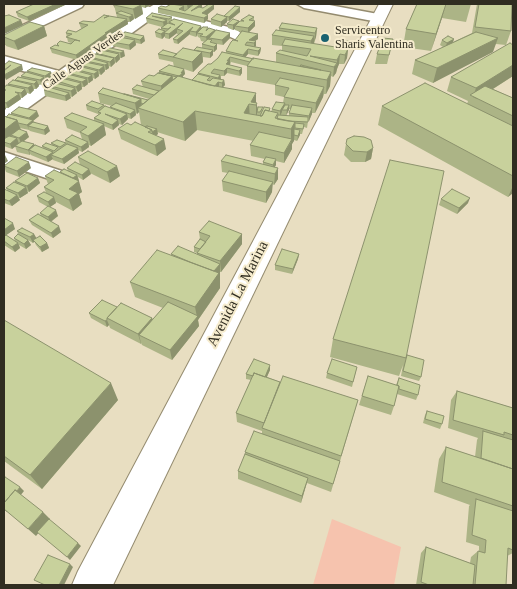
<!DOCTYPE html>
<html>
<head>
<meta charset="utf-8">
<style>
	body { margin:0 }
	#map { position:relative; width:517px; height:589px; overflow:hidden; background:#e8dec1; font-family:"Times New Roman",serif }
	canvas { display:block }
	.frame { position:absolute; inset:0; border:5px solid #302d21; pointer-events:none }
</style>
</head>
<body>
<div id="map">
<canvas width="517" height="589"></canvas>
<div class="frame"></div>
</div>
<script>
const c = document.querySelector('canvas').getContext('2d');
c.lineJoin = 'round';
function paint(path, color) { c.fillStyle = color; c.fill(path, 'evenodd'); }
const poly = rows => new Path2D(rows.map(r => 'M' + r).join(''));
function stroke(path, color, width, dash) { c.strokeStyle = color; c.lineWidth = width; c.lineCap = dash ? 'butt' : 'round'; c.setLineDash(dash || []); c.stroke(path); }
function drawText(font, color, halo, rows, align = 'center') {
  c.font = font + ' "Times New Roman",serif'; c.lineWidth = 4; c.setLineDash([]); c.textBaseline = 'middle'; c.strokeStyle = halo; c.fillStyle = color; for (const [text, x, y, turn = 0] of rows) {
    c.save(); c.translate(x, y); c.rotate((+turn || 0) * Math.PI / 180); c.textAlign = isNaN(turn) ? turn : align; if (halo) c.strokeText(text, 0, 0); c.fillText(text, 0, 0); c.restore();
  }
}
paint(poly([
	[332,519,401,547,394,585,313,585]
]), '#f6c3ae');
const minor = poly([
	[67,4,84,4,82,7,4,44,4,34,67,4],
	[114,4,136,4,150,7,155,4,170,4,163,10,236,29,244,36,242,39,237,40,226,35,154,17,10,121,4,122,4,109,49,78,4,66,4,56,59,71,141,13,116,7,114,4],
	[297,4,324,4,378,14,385,18,378,22,304,8,297,4],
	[4,152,65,172,68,176,65,180,58,182,4,164,4,152]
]);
const major = poly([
	[379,4,393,4,113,585,72,585,78,571,379,4]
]);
stroke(minor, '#948b6f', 3);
stroke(major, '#948b6f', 2);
paint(minor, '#fff');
paint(major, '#fff');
paint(poly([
	[34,4,67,4,29,21,18,17,16,12],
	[116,4,156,4,154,5,150,4,150,5,145,8,142,7,143,14,135,19,134,18,134,19,130,22,127,21,128,24,108,36,108,38,77,60,52,53,50,48,57,45,57,44,71,43,68,42,66,33,76,32,82,28,81,28,79,23,94,22,117,17,114,5],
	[170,4,194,4,203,8,214,5,214,9,207,15,208,15,208,19,204,23,158,13,158,8,166,7],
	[417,4,471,4,466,22,442,18,431,51,403,47,406,29],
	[477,4,512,4,511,31,506,45,496,44,433,83,412,74,415,60,443,47,440,45,442,40,454,39,453,42,472,33],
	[240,12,229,21,227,21,227,22,221,27,211,24,211,19],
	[172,17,172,20,201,26,202,28,215,30,215,32,230,38,223,45,217,44,217,49,214,52,213,52,213,55,210,58,203,57,203,62,193,72,184,69,185,74,183,76,183,78,192,80,198,74,198,73,211,64,226,52,226,51,235,41,241,32,235,30,235,29,233,30,228,28,227,24,239,21,239,22,241,21,241,20,254,17,254,21,255,21,255,26,249,32,258,39,255,41,256,41,256,46,255,47,261,48,260,53,258,56,248,54,245,57,276,62,276,53,282,51,282,46,272,45,272,35,279,30,279,28,317,28,316,37,314,44,335,47,335,46,349,41,348,46,346,48,348,49,347,58,344,64,339,64,337,69,336,73,333,77,331,76,330,86,326,94,324,94,323,97,315,113,312,113,309,121,308,121,307,128,304,127,302,134,300,134,297,141,294,140,292,144,292,149,284,163,276,161,276,165,274,167,278,168,278,179,274,185,272,184,272,192,266,203,223,191,222,181,228,173,222,172,221,161,263,165,263,162,265,159,251,156,250,145,254,141,197,130,185,141,157,132,158,134,156,135,166,149,157,156,121,139,118,129,131,125,141,125,139,112,137,114,136,113,136,115,131,119,128,118,128,119,122,125,119,124,119,125,113,130,104,126,106,135,91,146,89,145,89,147,82,152,78,150,79,153,64,164,53,160,53,159,48,162,31,155,30,154,30,155,17,152,15,146,12,149,4,146,4,116,6,117,11,115,11,113,39,116,33,121,50,131,45,135,30,131,29,130,20,128,21,130,29,137,23,142,34,146,43,148,42,146,52,145,51,143,66,144,65,140,82,139,80,133,67,128,64,118,94,121,94,118,98,115,98,114,87,110,86,105,104,105,105,106,111,109,110,107,112,106,100,103,98,93,124,94,148,100,149,99,133,94,132,89,143,87,141,81,154,76,159,73,159,71,174,67,173,62,159,59,158,54,177,54,194,50,202,48,202,44,205,42,201,41,200,38,198,37,197,35,196,37,190,35,190,34,178,44,174,43,173,39,178,34,177,34,177,33,169,39,165,38,165,36,162,39,156,37,155,32,161,30,161,28,162,27,147,23,146,18],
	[231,62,247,66,247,80,275,85,275,95,284,97,283,103,272,109,271,112,263,110,257,107,256,103,223,87,225,85,224,80,221,79,221,76,224,76,227,73,240,76,242,73,242,68,230,65],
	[289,109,291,109,289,113,289,116,286,115],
	[44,26,47,36,18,50,6,46,4,41,4,35],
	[121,35,145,41,141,44,136,43,136,45,130,50,113,46,112,42,121,37],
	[393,39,387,64,375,64,377,54],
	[513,45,513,76,493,89,513,98,513,193,508,197,378,125,382,106,467,104,468,101,447,91,451,77],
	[106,47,125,56,121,58,119,58,120,59,116,63,115,62,115,63,111,67,109,66,109,68,106,70,105,70,105,71,101,75,99,74,99,76,95,79,93,78,93,80,89,83,87,83,88,84,84,87,82,87,82,89,78,92,76,91,77,93,72,97,70,96,71,98,66,101,45,96,44,90,51,88,50,86,57,83,57,81,64,79,63,77,69,74,68,73,75,70,74,69,81,67,80,65,86,62,86,61,91,58,90,57,97,55,96,53,103,51,102,49],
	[27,71,51,72,53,77,47,81,45,80,45,82,42,85,38,84,39,86,36,89,33,89,34,90,30,94,27,93,27,94,22,98,21,98,21,99,8,108,6,108,6,109,4,110,4,87,8,85,8,84,15,81,15,80,22,77,21,76,28,73],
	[346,144,373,148,371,159,365,162,351,162,344,155],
	[78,157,120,176,110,183,90,173,91,174,83,180,78,177,79,181,78,181,82,192,79,194,82,204,73,211,56,202,56,203,50,207,58,216,51,222,61,232,53,238,32,225,29,220,41,216,40,213,48,207,39,202,37,196,46,193,44,187,48,184,45,176,60,172,68,171,67,168,80,165],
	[4,166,31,168,19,177,6,172],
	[38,178,40,183,29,192,27,191,28,193,20,198,18,198,20,200,12,206,4,203,4,189,8,191,6,188,16,183,15,181],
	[441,199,468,203,457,214,439,205],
	[4,218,15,229,6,235,15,241,14,238,19,235,17,231,34,234,36,239,47,243,49,248,42,252,36,245,34,241,33,243,28,240,31,245,26,249,19,245,20,248,15,252,4,245,4,237,5,236,4,236],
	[199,232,242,234,242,244,221,272,220,272,220,275,219,276,220,288,198,320,199,326,172,360,142,345,141,343,141,344,110,328,109,325,107,327,91,318,89,313,117,307,152,318,153,319,163,308,135,297,130,282,172,255,171,254,197,255,197,253,194,252,194,247,200,239],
	[299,254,298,259,292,274,275,270,275,265],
	[4,320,118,400,42,489,4,461],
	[333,339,407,355,421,377,419,381,401,376,403,365,399,376,330,357],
	[357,367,352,387,326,378,327,373],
	[270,370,267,377,280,382,358,400,331,492,307,483,301,503,238,479,238,471,245,455,245,452,262,434,262,431,237,422,236,413,251,380,246,379,246,374],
	[368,376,396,385,399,378,418,395,416,400,397,394,394,406,391,415,359,405],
	[457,391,513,408,513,553,507,556,506,585,416,585,421,553,426,547,470,563,471,557,478,551,479,551,479,546,466,542,469,506,470,505,434,492,439,459,446,447,475,457,477,440,478,438,448,428,451,400],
	[427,411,442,424,440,429,423,423,425,415]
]), '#acb486');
paint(poly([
	[56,4,67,4,29,21,27,17],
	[145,4,150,4,150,5,145,8],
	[189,4,194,4,194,5,188,9,187,5],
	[201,4,202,4,202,8,191,11],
	[446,4,442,18,431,51,436,34],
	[141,5,143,14,135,19,133,9],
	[214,5,214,9,203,18,202,13],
	[184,6,184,10,179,9],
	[240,7,240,12,229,21,229,17],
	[133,15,134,19,130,22,129,17],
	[208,15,208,19,204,23,204,18],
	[227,17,227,22,221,27,221,22],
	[127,19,128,24,108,36,108,38,77,60,76,55,105,33],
	[21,20,23,25,4,34,4,28],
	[167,20,167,25,164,27,163,22],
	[239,21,239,26,235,26,235,29,233,30,233,25],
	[255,21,255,26,248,33,248,28],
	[183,23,177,29,177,33,169,39,169,34],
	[44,26,47,36,18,50,14,41],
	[201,26,202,31,197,33,197,35,196,37,196,32],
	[193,27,190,31,190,34,178,44,177,40],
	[317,28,316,37,314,42,315,33],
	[215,30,215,34,209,38,209,40,207,42,206,37],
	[165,31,165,36,162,39,161,34],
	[230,33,230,38,223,45,222,40],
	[258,34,258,39,252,43,249,40],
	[144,36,145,41,141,44,140,40],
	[314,36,314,45,310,49,311,41],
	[498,38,493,52,433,83,437,68],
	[454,39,452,44,445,48,447,43],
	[135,40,136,45,130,50,129,45],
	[256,41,256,46,254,48,254,43],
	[349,41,348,46,343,52,344,47],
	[217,44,217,49,214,52,214,47],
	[261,48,260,53,258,56,258,51],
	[248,49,248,54,243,60,243,55],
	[348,49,347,58,344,64,345,55],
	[213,50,213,55,210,58,210,53],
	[124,51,125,56,121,58,120,53],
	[202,52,203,62,193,72,192,62],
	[119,54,120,59,116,63,115,58],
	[340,54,339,64,337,69,336,73,333,77,334,67,337,64,337,60],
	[230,57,230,66,227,69,227,73,224,76,224,71,227,61],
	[114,58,115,63,111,67,110,62],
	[108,63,109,68,106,70,105,65],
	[22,65,23,70,6,80,4,75],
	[513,65,513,76,477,99,473,97,476,88],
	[104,66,105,71,101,75,99,70],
	[242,68,242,73,240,76,239,71],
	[184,69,185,74,183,76,183,78,179,76,181,73],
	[98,71,99,76,95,79,94,74],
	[51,72,53,77,47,81,45,76],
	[331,72,330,86,326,94,327,80],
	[92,75,93,80,89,83,88,78],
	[220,75,221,80,219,82,219,87,215,86,218,82,218,78],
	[172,76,174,86,162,96,161,86],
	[44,77,45,82,42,85,40,80],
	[87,79,88,84,84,87,82,82],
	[224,80,225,85,222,88,222,83],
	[37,81,39,86,36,89,34,84],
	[81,83,82,89,78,92,76,87],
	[32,85,34,90,30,94,28,88],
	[324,87,323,97,315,113,316,103],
	[75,88,77,93,72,97,71,91],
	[25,89,27,94,22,98,21,93],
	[69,93,71,98,66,101,65,96],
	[256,93,256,105,257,103,257,122,256,122,256,105,251,102],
	[19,94,21,99,8,108,6,103],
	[141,99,142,109,138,108,139,112,137,114,135,103],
	[4,103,6,109,4,110],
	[285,103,284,108,282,110,282,112,280,116,280,111],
	[249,104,250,121,244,113],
	[289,105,289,110,286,116,287,110],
	[312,108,312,114,309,121,309,116],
	[135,110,136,115,131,119,130,114],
	[37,111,39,116,33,121,35,126,28,126,29,130,27,125,31,122,29,118],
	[195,111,197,130,185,141,183,122],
	[127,114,128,119,122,125,120,119],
	[17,120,21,130,11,135,12,137,4,142,4,130],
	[118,120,119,125,113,130,112,125],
	[295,122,294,141,292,144,292,149,284,163,284,153,291,142,291,129],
	[104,124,106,135,91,146,88,136],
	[48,126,50,131,45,135,44,130],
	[157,129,158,134,153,138,152,132],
	[300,130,300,135,297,141,298,136],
	[27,132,29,137,21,143,19,138],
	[17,138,19,144,12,149,10,144],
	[164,139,166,149,157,156,155,145],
	[88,142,89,147,82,152,81,147],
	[34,144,36,150,29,150,30,154,30,155,28,150],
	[78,148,79,153,64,164,62,159],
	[373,148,371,159,365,162,367,152],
	[53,152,54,156,51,155,53,159,48,162,46,157],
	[5,155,8,161,4,164,4,157],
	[276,159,276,165,273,170,273,165],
	[29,162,31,168,19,177,17,171],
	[117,166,120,176,110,183,107,172],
	[278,168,278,179,274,185,275,174],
	[89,169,91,174,83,180,82,175],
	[77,175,79,181,72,185,70,180],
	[38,178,40,183,29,192,27,186],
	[79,181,82,192,79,194,82,204,73,211,69,200,69,189],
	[273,182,272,192,266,203,266,192],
	[513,186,513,193,508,197],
	[26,187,28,193,20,198,18,193],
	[17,195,20,200,12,206,9,201],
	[54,197,56,203,50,207,48,202],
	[470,198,468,203,457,214,459,208],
	[56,210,58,216,50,222,48,217],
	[13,223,15,229,5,236,4,234,4,230],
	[59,226,61,232,53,238,51,233],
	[34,234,37,239,33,243,30,237],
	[242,234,242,244,221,272,220,261],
	[28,240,31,245,26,249,24,244],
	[18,243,20,248,15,252,12,247],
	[47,243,49,248,42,252,40,247],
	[299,254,298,259,292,274,293,269],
	[220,264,220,288,198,320,199,326,172,360,170,350,197,317,195,307,213,272],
	[152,318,155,328,139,335,141,343,141,344,138,334],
	[107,320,109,325,107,327,105,321],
	[270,365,270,370,263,385,263,380],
	[111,383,118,400,42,489,30,475],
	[308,478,306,485,301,503,302,496],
	[20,487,24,491,7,512,4,509],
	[43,512,50,519,36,536,28,529],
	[78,543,81,546,70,560,67,557],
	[70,564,73,567,64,585,59,585]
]), '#8c926d');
const building = poly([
	[34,4,56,4,27,17,16,12,34,4],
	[116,4,137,4,141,5,133,9,114,5,116,4],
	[171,4,184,6,179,9,185,11,194,4,201,4,191,11,199,7,203,8,209,4,214,5,202,13,208,15,204,18,158,8,161,6,166,7,171,4],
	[417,4,446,4,436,34,406,29,417,4],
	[479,4,512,4,511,31,475,27,479,4],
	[235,6,240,7,229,17,224,16,235,6],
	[121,11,133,15,129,17,116,13,121,11],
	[152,13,172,17,169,19,152,16,167,20,163,22,146,18,152,13],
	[217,14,227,17,221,22,211,19,217,14],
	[9,15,21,20,4,28,4,16,9,15],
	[104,15,109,16,104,18,109,16,127,19,105,33,107,33,76,55,50,48,55,45,59,46,57,44,60,41,71,44,75,40,80,41,66,37,72,34,66,33,68,30,76,32,88,25,79,23,83,21,94,22,104,15],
	[249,15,254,17,249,20,255,21,248,28,235,26,240,21,244,21,241,20,249,15],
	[174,19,201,26,196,32,190,31,193,27,177,40,173,39,183,31,177,29,183,23,169,34,164,33,171,27,168,29,161,28,168,23,175,25,169,22,174,19],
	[233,19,239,21,233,25,227,24,233,19],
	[30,22,44,26,14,41,4,37,4,35,30,22],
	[282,23,317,28,315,33,279,28,282,23],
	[203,27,208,27,206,31,209,28,215,30,206,37,200,36,203,34,197,33,203,27],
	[159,29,165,31,161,34,155,32,159,29],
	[216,30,230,33,222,40,209,38,216,30],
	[276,30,314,36,311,41,272,35,276,30],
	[242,31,258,34,249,40,256,41,254,43,247,42,245,45,261,48,258,51,248,49,243,55,226,51,231,42,233,40,238,41,235,40,242,31],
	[125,32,144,36,140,40,121,35,125,32],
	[476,32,498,38,437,68,415,60,476,32],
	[448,36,454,39,447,43,442,40,448,36],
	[119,37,135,40,129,45,112,42,119,37],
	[383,38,393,39,389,55,377,54,383,38],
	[208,39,212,40,210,42,217,44,214,47,202,44,208,39],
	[285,39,348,49,345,55,340,54,337,60,310,56,337,63,334,67,276,53,280,50,307,56,311,49,282,45,285,39],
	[339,39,349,41,344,47,335,46,339,39],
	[510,43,513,45,513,65,476,88,451,77,510,43],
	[106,47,124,51,120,53,102,49,106,47],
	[197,47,213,50,210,53,194,50,197,47],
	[183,48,202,52,192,62,173,57,183,48],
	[101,50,119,54,115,58,96,53,101,50],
	[163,50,177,54,173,57,158,54,163,50],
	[222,52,254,59,253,58,250,62,230,57,227,61,229,61,226,64,242,68,239,71,227,68,224,71,214,69,211,73,220,75,218,78,198,73,208,64,211,64,218,58,222,52],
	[95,54,114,58,110,62,90,57,95,54],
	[90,58,108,63,105,65,86,61,90,58],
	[253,58,331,72,327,80,247,66,253,58],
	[9,61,22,65,4,75,4,71,11,65,4,70,4,65,9,61],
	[85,62,104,66,99,70,80,65,85,62],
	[169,65,184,69,181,73,183,73,179,76,159,71,169,65],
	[301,65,321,70,300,66,301,65],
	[78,66,98,71,94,74,74,69,78,66],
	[32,68,51,72,45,76,27,71,32,68],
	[73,70,92,75,88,78,68,73,73,70],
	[26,72,44,77,40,80,21,76,26,72],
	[158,73,172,76,161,86,141,81,149,75,154,76,158,73],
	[159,73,160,73,177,77,173,80,172,76,159,73],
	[67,74,87,79,82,82,63,77,67,74],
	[198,74,210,77,207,80,210,81,213,78,224,80,222,83,218,82,215,86,192,80,198,74],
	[178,76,209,85,256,93,251,102,257,103,256,105,249,104,244,113,262,116,265,110,278,113,275,118,295,122,291,129,195,111,183,122,138,108,178,76],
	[18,77,37,81,34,84,15,80,18,77],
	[61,78,81,83,76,87,57,81,61,78],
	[280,78,324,87,316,103,284,97,289,88,275,85,280,78],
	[13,80,32,85,28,88,8,84,13,80],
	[55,83,75,88,71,91,50,86,55,83],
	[425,83,513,126,513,176,382,106,425,83],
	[7,85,25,89,21,93,15,92,19,94,6,103,4,102,4,91,6,90,4,89,4,87,7,85],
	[137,85,159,91,154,95,132,89,137,85],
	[485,86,513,98,513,116,470,95,485,86],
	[48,87,69,93,65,96,44,90,48,87],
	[103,88,141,99,135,103,98,93,103,88],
	[124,94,125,94,148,100,143,104,141,103,141,99,124,94],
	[92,101,104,105,98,109,86,105,92,101],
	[276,102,285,103,280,111,272,109,276,102],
	[116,103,135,110,130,114,110,107,116,103],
	[285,105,289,105,287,110,282,110,285,105],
	[292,105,312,108,309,116,289,113,292,105],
	[105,106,127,114,120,119,105,114,118,120,112,125,94,118,101,113,98,112,105,106],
	[19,107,37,111,29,118,11,113,19,107],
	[258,107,263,107,260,112,257,112,258,107],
	[264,107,270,108,269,111,265,110,262,116,260,116,264,107],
	[72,113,104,124,88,136,80,132,87,127,64,118,72,113],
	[9,114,33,120,27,125,18,123,17,120,6,117,9,114],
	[278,115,308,117,308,122,288,121,277,119,278,115],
	[4,116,17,120,4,130,4,116],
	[33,122,48,126,44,130,28,126,33,122],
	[135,122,152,130,148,132,164,139,155,145,118,129,127,123,131,125,135,122],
	[295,123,304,124,303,129,295,128,295,123],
	[147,126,157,129,152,132,152,130,145,127,147,126],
	[19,129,27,132,19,138,11,135,19,129],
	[294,129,300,130,298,136,294,135,294,129],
	[259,132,292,139,284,153,250,145,259,132],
	[72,135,88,142,81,147,65,140,72,135],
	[9,136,17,138,10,144,4,142,4,139,9,136],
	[354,136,364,137,371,140,373,148,367,152,353,151,346,144,347,139,354,136],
	[57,140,66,143,60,147,51,143,57,140],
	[22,141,34,144,28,150,15,146,22,141],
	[46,143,58,147,54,151,42,146,46,143],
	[67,144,78,148,62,159,51,155,67,144],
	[35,145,53,152,46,157,29,150,35,145],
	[88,151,117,166,107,172,78,157,88,151],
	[226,155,278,168,275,174,221,161,226,155],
	[16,157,29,162,17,171,4,166,16,157],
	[266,157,276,159,273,165,263,162,266,157],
	[390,160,444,171,406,358,333,339,390,160],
	[75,162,89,169,82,175,67,168,75,162],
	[64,169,77,175,73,178,60,172,64,169],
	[54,170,79,181,69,189,78,193,69,200,44,187,54,180,45,176,54,170],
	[229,171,273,182,266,192,222,181,229,171],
	[27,173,38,178,27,186,15,181,27,173],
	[14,182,26,187,18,193,6,188,14,182],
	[4,189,17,195,9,201,4,199,4,189],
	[452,189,470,198,459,208,441,199,452,189],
	[44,192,54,197,48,202,37,196,44,192],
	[48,206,56,210,48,217,40,213,48,206],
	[38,214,59,226,51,233,29,220,38,214],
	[4,218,13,223,4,230,4,218],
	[209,221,242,234,220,261,197,253,210,236,199,232,209,221],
	[22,228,34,234,30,237,17,231,22,228],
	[18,234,28,240,24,244,14,238,18,234],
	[6,235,18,243,12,247,4,241,4,237,6,235],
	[40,236,47,243,40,247,33,240,40,236],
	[200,239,206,242,200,249,194,247,200,239],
	[178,246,220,264,214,271,190,262,171,254,178,246],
	[282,249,299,254,293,269,275,265,282,249],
	[157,250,219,273,195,307,130,282,157,250],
	[102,300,117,307,107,318,107,320,105,321,89,313,102,300],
	[168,302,198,316,170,350,139,335,168,302],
	[121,303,152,318,138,334,107,318,121,303],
	[4,320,111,383,30,475,4,456,4,320],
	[407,355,424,360,421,377,403,371,407,355],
	[254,359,270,365,265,377,254,373,253,376,246,374,254,359],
	[332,359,357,367,353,382,327,373,332,359],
	[254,373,280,382,264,423,236,413,254,373],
	[283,376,358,400,341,456,262,428,283,376],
	[368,376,399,386,394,406,362,396,368,376],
	[399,378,420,385,418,395,399,389,399,386,397,385,399,378],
	[457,391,513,408,513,435,504,432,504,435,453,420,457,391],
	[427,411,444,416,442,424,425,419,427,411],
	[254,431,340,461,333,484,245,452,254,431],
	[483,431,513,440,513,469,481,458,483,431],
	[446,447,513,469,513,506,442,482,446,447],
	[245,454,308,478,302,496,238,471,245,454],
	[5,477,20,487,17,491,15,490,4,503,4,478,5,477],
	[15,490,43,512,28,529,4,509,4,503,15,490],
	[476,499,513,511,513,550,508,548,506,585,475,585,478,551,485,553,486,540,472,535,476,499],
	[49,519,78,543,67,557,37,532,49,519],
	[426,547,475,565,473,585,429,585,421,582,426,547],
	[48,555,70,564,59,585,45,585,34,580,48,555]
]);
paint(building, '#c8d19c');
stroke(building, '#8c926d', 1);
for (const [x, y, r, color] of [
	[325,38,5,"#196270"]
]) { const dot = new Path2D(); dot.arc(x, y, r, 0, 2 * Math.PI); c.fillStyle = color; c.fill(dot); stroke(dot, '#f6ecce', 2); }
drawText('12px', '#302d21', '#f6ecce', [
	["Servicentro",335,31],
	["Sharis Valentina",335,45]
], 'left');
drawText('12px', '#302d21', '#f6ecce', [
	["Calle Aguas Verdes",83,60,-35]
]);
drawText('15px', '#302d21', '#f6ecce', [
	["Avenida La Marina",238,294,-63]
]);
</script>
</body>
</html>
